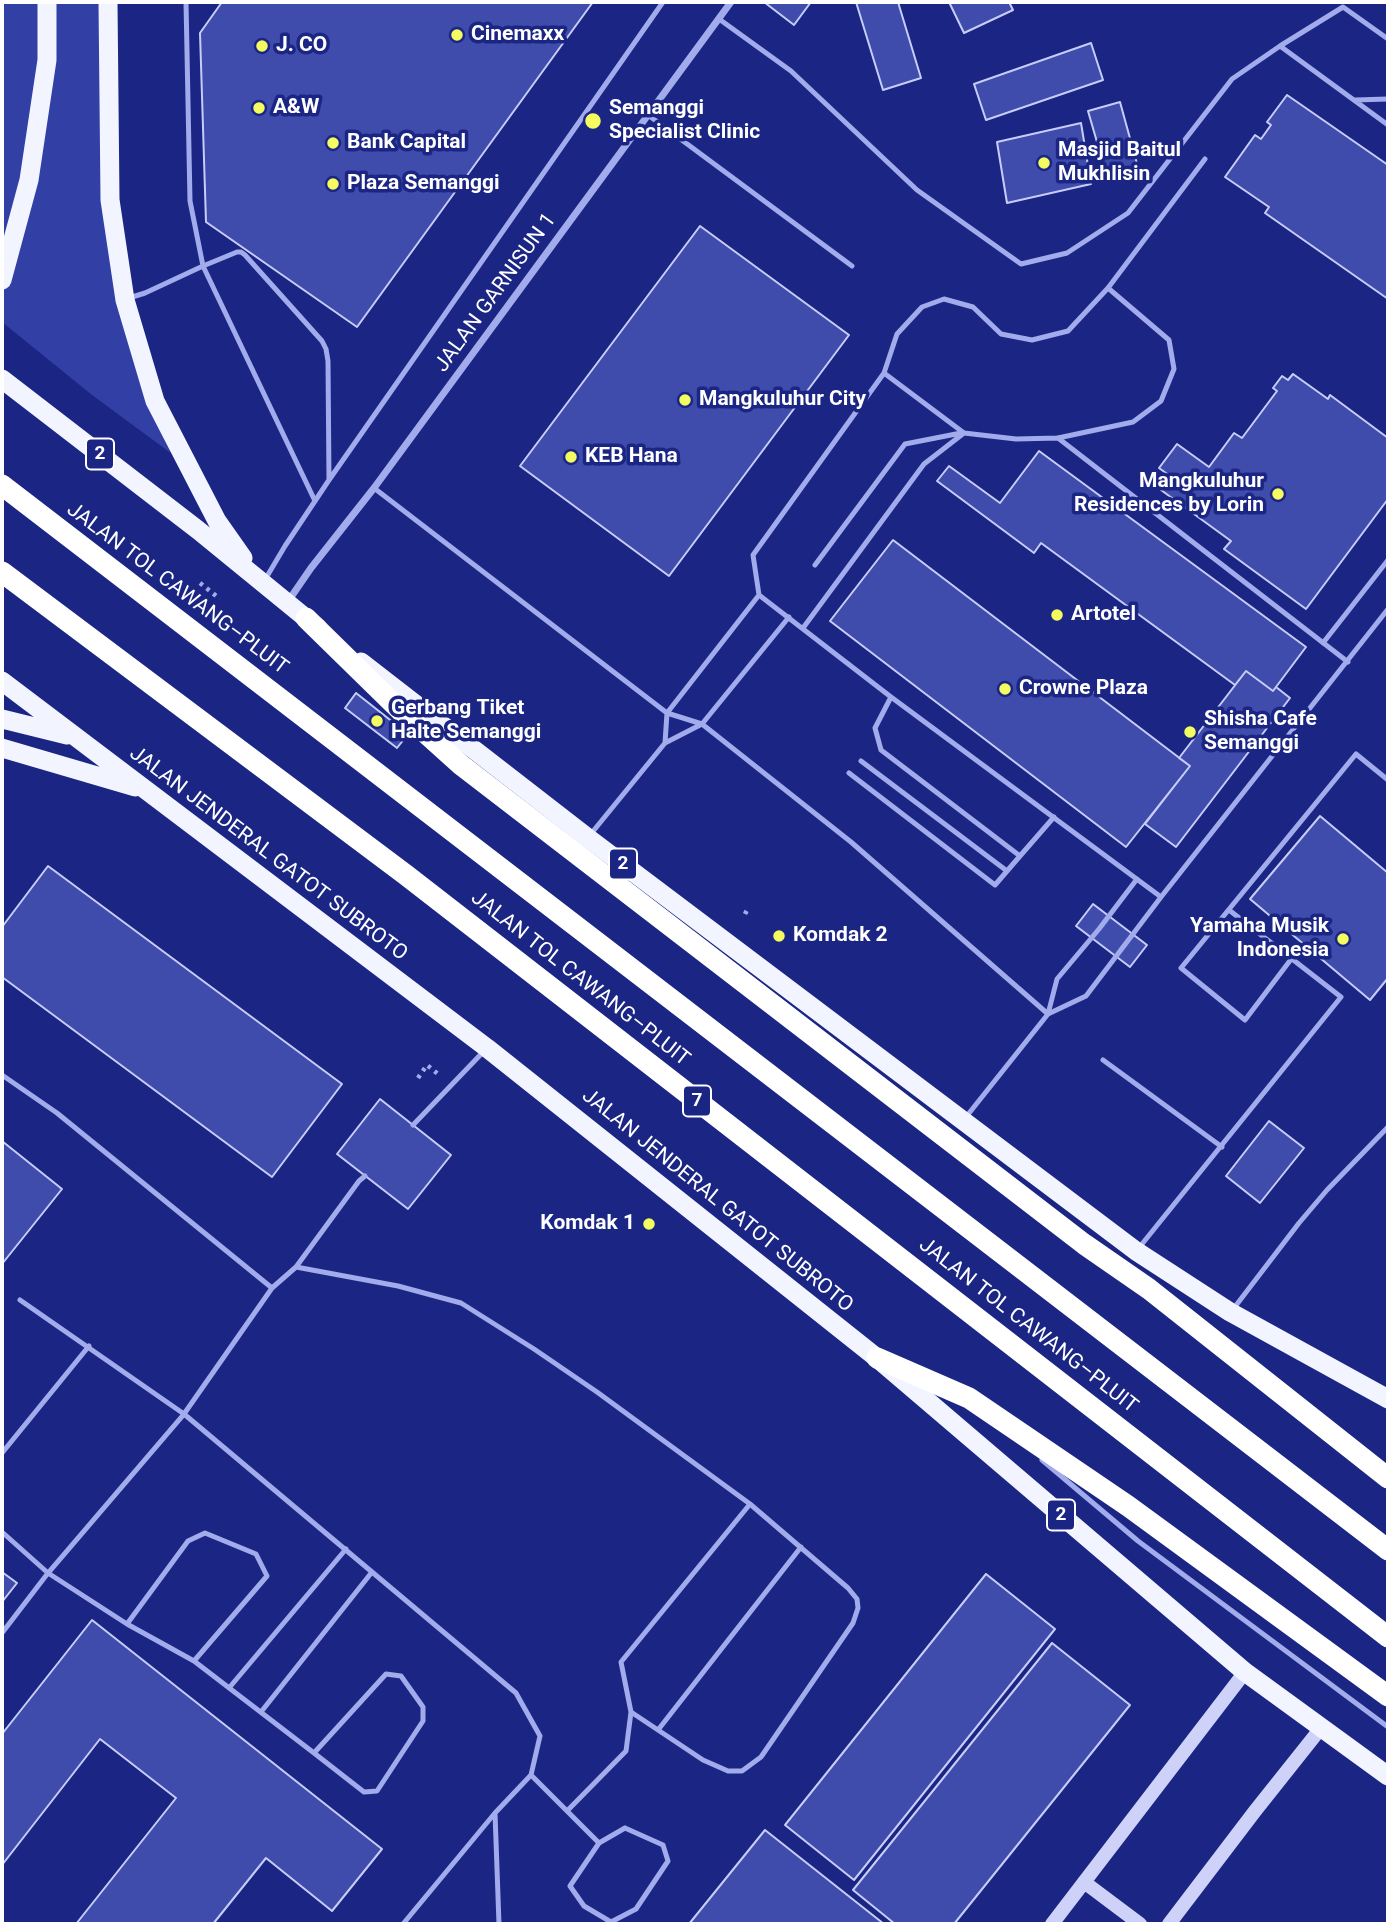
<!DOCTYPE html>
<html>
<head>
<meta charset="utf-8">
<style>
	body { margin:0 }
	#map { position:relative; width:1390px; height:1926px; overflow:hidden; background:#1b2684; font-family:Roboto,sans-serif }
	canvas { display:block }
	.frame { position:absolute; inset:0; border:4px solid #fff; pointer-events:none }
</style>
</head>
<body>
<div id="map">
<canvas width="1390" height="1926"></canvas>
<div class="frame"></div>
</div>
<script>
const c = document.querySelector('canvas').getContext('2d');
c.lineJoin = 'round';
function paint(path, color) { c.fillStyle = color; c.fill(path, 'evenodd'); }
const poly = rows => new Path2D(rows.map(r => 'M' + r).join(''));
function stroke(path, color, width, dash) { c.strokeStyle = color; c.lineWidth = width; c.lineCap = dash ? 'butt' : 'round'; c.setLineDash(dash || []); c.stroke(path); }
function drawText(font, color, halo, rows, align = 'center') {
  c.font = font + ' Roboto,sans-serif'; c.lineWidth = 7; c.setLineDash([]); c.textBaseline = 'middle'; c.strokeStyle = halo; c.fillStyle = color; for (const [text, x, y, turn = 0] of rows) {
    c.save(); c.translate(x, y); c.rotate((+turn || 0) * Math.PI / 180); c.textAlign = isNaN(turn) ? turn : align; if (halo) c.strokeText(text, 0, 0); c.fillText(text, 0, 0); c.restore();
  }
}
paint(poly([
	[2,2,108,2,125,300,184,458,168,451,92,395,2,322]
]), '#323fa4');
const building = poly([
	[222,2,593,2,357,327,206,222,200,33,222,2],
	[764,2,811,2,794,25,764,2],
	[856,2,898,2,921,78,883,90,856,2],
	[949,2,1009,2,1013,10,964,33,949,2],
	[1091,43,1103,80,986,120,974,84,1091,43],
	[1287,95,1388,165,1388,299,1265,213,1269,207,1225,177,1255,135,1261,139,1271,125,1267,122,1287,95],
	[1120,102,1139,171,1108,180,1088,111,1120,102],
	[1081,123,1091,184,1007,203,997,142,1081,123],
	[700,226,849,335,669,576,520,466,700,226],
	[1293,374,1328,399,1330,395,1388,438,1388,499,1306,609,1224,549,1231,541,1161,490,1170,476,1159,468,1177,444,1209,467,1234,433,1242,438,1277,391,1273,388,1282,376,1288,380,1293,374],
	[1039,451,1306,647,1273,691,1246,671,1235,685,1041,543,1034,553,937,481,949,466,1000,503,1039,451],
	[893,540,1190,766,1126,847,830,621,893,540],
	[1246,671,1273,691,1276,687,1290,698,1176,847,1145,824,1190,766,1179,758,1246,671],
	[356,693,408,734,397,748,345,708,356,693],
	[1320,816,1388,873,1388,978,1370,1000,1250,899,1320,816],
	[48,866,342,1084,272,1177,2,977,2,927,48,866],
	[1093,904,1147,945,1130,967,1076,926,1093,904],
	[380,1099,451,1155,408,1209,337,1154,380,1099],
	[1269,1121,1304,1148,1260,1203,1226,1176,1269,1121],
	[2,1141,62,1189,2,1264,2,1141],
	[2,1572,17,1583,2,1602,2,1572],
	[986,1574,1055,1629,854,1880,785,1825,986,1574],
	[92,1620,382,1849,332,1911,266,1858,213,1924,76,1924,176,1798,100,1739,2,1865,2,1734,92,1620],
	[1052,1643,1130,1705,954,1924,895,1924,853,1890,1052,1643],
	[765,1830,884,1924,689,1924,765,1830]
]);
paint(building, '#3f4cab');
stroke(building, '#c7cdf8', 2);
stroke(poly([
	[200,583,220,599],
	[745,914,748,908],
	[418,1078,427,1065,438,1074]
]), '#a2abeb', 4.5, [3.5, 5]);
stroke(poly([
	[186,2,190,201,203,266,315,501],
	[719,19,791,71,917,190,1021,264,1067,253,1128,213,1232,79,1280,46,1388,125],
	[1280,46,1343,7,1388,39],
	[1355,100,1388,99],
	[648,115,852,266],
	[1205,159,1108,288,1068,331,1032,340,1001,334,973,307,944,299,922,307,897,334,884,373,753,555,759,595,891,697,1161,897,1388,609],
	[129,298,145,293,203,266,237,252,241,252,245,255,322,341,326,349,328,361,329,480],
	[884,373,964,433,1016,439,1058,438,1133,422,1161,401,1174,369,1169,340,1108,288],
	[1058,438,1348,662],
	[374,488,667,713,702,724,851,842,1048,1014,1057,979,1099,929,1137,879],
	[815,565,905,444,961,433],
	[266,578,285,546,329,480,663,2],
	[803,628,924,464,964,433],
	[1323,643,1388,560],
	[891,697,875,728,881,750,1020,856,1054,817],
	[665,743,667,713,759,595],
	[861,761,1007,871],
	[849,773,995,885,1020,856],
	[590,835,665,743,702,724,789,617],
	[1292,958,1245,1020,1181,968,1356,754,1388,780],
	[1103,1060,1222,1147],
	[2,1075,57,1113,272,1288],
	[966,1117,1048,1014,1086,996,1161,897],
	[413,1125,485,1050],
	[1138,1249,1341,997,1229,910],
	[296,1267,398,1286,461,1303,534,1349,597,1392,750,1504,621,1662,631,1712,626,1751,567,1811],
	[20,1300,184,1414,272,1288,296,1267,359,1181,365,1176],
	[1234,1308,1299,1223,1327,1190,1388,1127],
	[2,1453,89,1346],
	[1042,1460,1138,1541,1388,1727],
	[2,1532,48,1573,184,1414,516,1693,540,1736,531,1775,495,1813,403,1924],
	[2,1633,48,1573,127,1624,188,1541,205,1533,256,1554,267,1576,194,1661,127,1624],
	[194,1661,314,1753,386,1674,401,1676,423,1707,423,1721,377,1791,364,1792,314,1753],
	[229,1688,346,1549],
	[261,1712,372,1572],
	[631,1712,703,1760,728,1771,742,1771,761,1757,853,1623,858,1608,857,1599,848,1588,750,1504],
	[658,1730,801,1547],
	[531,1775,599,1843],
	[495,1813,499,1924],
	[625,1828,663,1845,668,1861,636,1909,611,1922,584,1906,570,1886,599,1843,625,1828]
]), '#a2abeb', 5);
stroke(poly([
	[289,600,311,568,374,488,731,2]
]), '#a2abeb', 7);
stroke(poly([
	[1084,1882,1140,1924],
	[1052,1924,1245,1672],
	[1169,1924,1255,1811,1321,1728]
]), '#ced2f8', 14);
stroke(poly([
	[108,2,110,200,125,300,155,401,217,521,243,558],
	[2,280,29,180,47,60,47,2],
	[2,379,198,530,318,628],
	[361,662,588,838,1136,1251,1230,1312,1388,1399],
	[2,681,487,1048,877,1358,1245,1672,1388,1776],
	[2,719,67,735],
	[2,748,135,787]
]), '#f2f4ff', 19);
stroke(poly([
	[2,485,1388,1550],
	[2,572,406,875,1388,1637],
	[306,618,401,711,461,765,1084,1244,1149,1289,1388,1478],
	[877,1358,969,1398,1128,1506,1388,1696]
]), '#fff', 21);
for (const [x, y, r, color] of [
	[457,35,7,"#f5fc5f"],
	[262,46,7,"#f5fc5f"],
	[259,108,7,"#f5fc5f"],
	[593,121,9,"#f5fc5f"],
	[333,143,7,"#f5fc5f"],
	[1044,163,7,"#f5fc5f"],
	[333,184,7,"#f5fc5f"],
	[685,400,7,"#f5fc5f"],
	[571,457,7,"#f5fc5f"],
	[1278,494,7,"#f5fc5f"],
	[1057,615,7,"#f5fc5f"],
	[1005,689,7,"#f5fc5f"],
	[377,721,7,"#f5fc5f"],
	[1190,732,7,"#f5fc5f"],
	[779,936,7,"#f5fc5f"],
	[1343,939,7,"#f5fc5f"],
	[649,1224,7,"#f5fc5f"]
]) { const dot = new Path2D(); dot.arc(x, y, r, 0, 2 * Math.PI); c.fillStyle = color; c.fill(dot); stroke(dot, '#1b2684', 2.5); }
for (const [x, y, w] of [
	[100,454,28],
	[623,864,28],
	[697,1101,28],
	[1061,1515,28]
]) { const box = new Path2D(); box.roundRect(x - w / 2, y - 15.5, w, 31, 5); c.fillStyle = '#1b2684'; c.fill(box); stroke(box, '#fff', 2); }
drawText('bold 19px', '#fff', null, [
	["2",100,454],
	["2",623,864],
	["7",697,1101],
	["2",1061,1515]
]);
drawText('bold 21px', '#fff', '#1b2684', [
	["Cinemaxx",471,35],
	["J. CO",276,46],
	["A&W",273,108],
	["Semanggi",609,109],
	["Specialist Clinic",609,133],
	["Bank Capital",347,143],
	["Masjid Baitul",1058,151],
	["Mukhlisin",1058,175],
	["Plaza Semanggi",347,184],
	["Mangkuluhur City",699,400],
	["KEB Hana",585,457],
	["Mangkuluhur",1264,482,"right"],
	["Residences by Lorin",1264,506,"right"],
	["Artotel",1071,615],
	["Crowne Plaza",1019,689],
	["Gerbang Tiket",391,709],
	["Halte Semanggi",391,733],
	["Shisha Cafe",1204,720],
	["Semanggi",1204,744],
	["Yamaha Musik",1329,927,"right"],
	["Indonesia",1329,951,"right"],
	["Komdak 2",793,936],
	["Komdak 1",635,1224,"right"]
], 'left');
drawText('21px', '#fff', '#1b2684', [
	["JALAN GARNISUN 1",496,293,-54],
	["JALAN TOL CAWANG–PLUIT",177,589,37],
	["JALAN JENDERAL GATOT SUBROTO",268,854,37],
	["JALAN TOL CAWANG–PLUIT",580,979,38],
	["JALAN JENDERAL GATOT SUBROTO",717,1201,39],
	["JALAN TOL CAWANG–PLUIT",1028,1326,38]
]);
</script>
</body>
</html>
